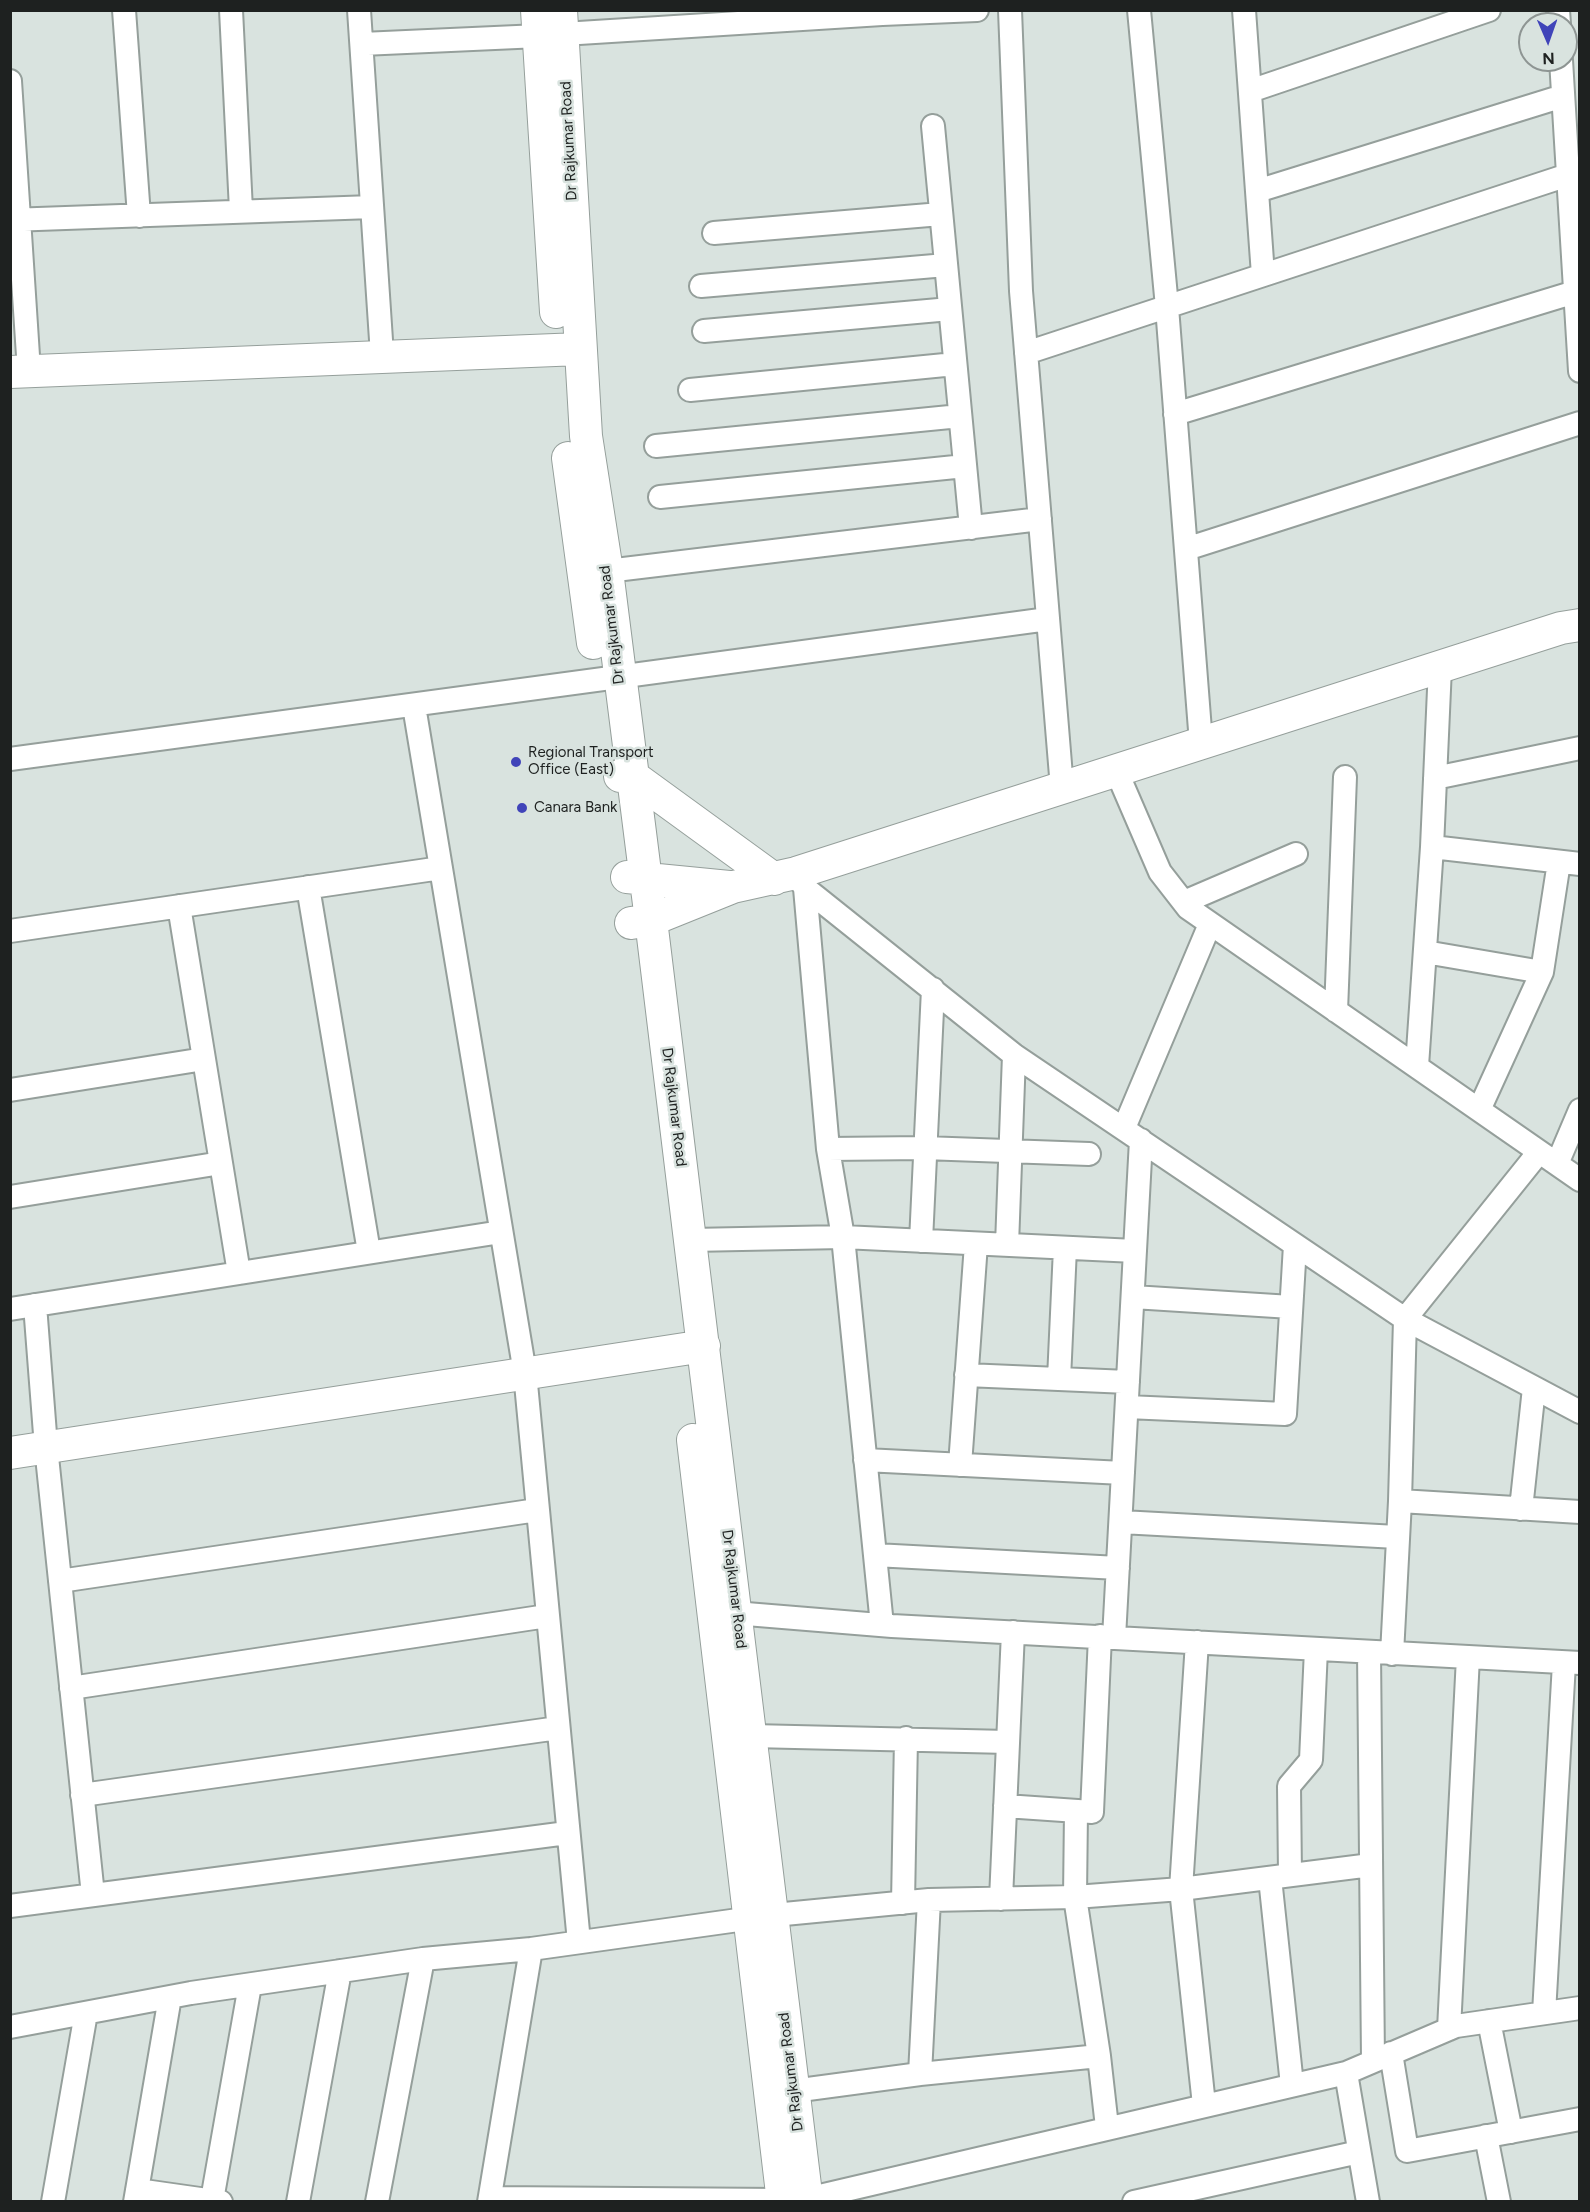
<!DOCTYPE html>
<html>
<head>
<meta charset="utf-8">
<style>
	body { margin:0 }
	#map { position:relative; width:1590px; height:2212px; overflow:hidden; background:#d9e3df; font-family:Figtree,sans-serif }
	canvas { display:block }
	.frame { position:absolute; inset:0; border:12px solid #1e2120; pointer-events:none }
	.north { position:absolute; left:1518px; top:12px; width:60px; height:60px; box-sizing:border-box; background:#d9e3df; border:2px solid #8e9593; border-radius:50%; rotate:178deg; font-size:16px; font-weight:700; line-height:24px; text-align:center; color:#1e2120 }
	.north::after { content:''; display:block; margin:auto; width:21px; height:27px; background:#4044b9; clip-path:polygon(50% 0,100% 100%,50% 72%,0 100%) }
</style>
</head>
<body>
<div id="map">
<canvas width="1590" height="2212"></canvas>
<div class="frame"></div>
<div class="north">N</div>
</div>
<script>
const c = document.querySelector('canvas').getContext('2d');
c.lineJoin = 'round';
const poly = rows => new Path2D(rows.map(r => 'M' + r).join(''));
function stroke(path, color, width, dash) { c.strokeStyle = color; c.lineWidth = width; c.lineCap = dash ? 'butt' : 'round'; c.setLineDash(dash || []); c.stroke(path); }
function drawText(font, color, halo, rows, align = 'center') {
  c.font = font + ' Figtree,sans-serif'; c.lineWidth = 5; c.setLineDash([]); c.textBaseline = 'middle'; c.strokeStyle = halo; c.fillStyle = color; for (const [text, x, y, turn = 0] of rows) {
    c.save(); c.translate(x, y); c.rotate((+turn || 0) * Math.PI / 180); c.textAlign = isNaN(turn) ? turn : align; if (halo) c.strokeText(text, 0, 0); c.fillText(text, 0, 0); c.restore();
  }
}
const street = poly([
	[124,10,139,216],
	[231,10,241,210],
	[359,10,382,355],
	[1010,10,1021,291,1062,788],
	[1139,10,1167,307,1201,743],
	[1244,10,1263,275],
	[1558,10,1559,24],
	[563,34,882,14,977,10],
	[362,44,539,36],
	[1561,60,1580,371],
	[10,81,29,371],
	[1250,91,1489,10],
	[933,126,971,528],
	[1257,191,1563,96],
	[10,220,372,207],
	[714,233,941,214],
	[701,286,946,265],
	[704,331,950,309],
	[1026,353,1568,175],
	[690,390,955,364],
	[1175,414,1575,292],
	[656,446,960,416],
	[660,497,965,466],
	[1186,549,1580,423],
	[607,571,1040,519],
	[414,706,525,1373,579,1942],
	[10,759,1048,619],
	[1116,770,1160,872,1188,908,1580,1180],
	[1435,778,1580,748],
	[1432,847,1580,864],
	[796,873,805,888,1014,1055,1405,1319,1580,1412],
	[308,887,369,1252],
	[805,888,828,1149,843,1237,882,1625],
	[1184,902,1296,854],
	[179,906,239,1273],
	[10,931,441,868],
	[1425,952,1542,972],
	[1336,1011,1345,777],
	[1417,1066,1432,847,1440,667],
	[10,1090,204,1059],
	[1479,1110,1542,972,1559,862],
	[1124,1128,1210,924],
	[828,1149,924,1148,1089,1154],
	[1557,1164,1580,1110],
	[10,1197,221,1163],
	[691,1240,843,1237,1135,1251],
	[921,1241,933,989],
	[1007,1245,1014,1055],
	[1133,1297,1291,1307],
	[35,1305,46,1447,93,1895],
	[10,1309,501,1232],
	[966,1375,1128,1382],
	[1059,1379,1065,1248],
	[1127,1407,1285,1414,1295,1245],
	[865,1460,1123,1473],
	[960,1465,976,1244],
	[1400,1501,1580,1512],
	[1521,1509,1534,1388],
	[1121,1522,1397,1537],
	[875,1555,1118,1568],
	[60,1581,537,1510],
	[722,1612,892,1626,1580,1663],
	[1114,1638,1141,1140],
	[1197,1642,1181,1889,1204,2105],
	[1369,1652,1373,2061],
	[1392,1654,1400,1501,1405,1319,1539,1152],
	[71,1688,547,1616],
	[752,1736,1008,1742],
	[82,1795,558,1728],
	[1005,1806,1092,1812,1100,1636],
	[1076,1811,1075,1897,1099,2056,1107,2127],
	[1290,1875,1289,1786,1311,1760,1316,1649],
	[1270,1878,1292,2085],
	[1001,1899,1013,1632],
	[903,1903,906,1738],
	[10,1906,567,1833],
	[1544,2013,1564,1663],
	[1489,2021,1511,2132],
	[10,2027,191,1993,423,1959,531,1949,774,1915,929,1900,1075,1897,1181,1889,1371,1865],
	[1449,2029,1468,1657],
	[1391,2053,1407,2151,1580,2119],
	[1346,2073,1368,2202],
	[920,2074,929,1900],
	[793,2091,920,2074,1099,2056],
	[1486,2136,1499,2202],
	[137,2190,221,2202],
	[490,2198,783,2200],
	[807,2199,1346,2073,1456,2026,1580,2008],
	[212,2200,250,1985],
	[53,2202,86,2013],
	[135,2202,170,1997],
	[298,2202,340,1971],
	[377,2202,423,1959],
	[489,2202,531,1949],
	[1134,2202,1359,2152]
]);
const secondary = poly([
	[537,10,556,312],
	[561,10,586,436,607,571,651,920,807,2202],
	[10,372,580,349],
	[568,458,593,643],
	[620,776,631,775,774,879],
	[627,877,729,887],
	[631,923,651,920,733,887,796,873,1561,628,1580,625],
	[693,1440,783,2202],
	[10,1453,704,1346]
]);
stroke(street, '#959f9b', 26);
stroke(secondary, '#959f9b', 34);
stroke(street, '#fff', 22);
stroke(secondary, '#fff', 32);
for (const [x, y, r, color] of [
	[516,762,6,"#4044b9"],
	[522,808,6,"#4044b9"]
]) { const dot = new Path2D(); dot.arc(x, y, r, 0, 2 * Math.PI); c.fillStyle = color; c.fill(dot); stroke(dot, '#d9e3df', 2); }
drawText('15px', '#1e2120', '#d9e3df', [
	["Dr Rajkumar Road",569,141,-93],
	["Dr Rajkumar Road",612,625,-97],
	["Dr Rajkumar Road",674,1107,83],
	["Dr Rajkumar Road",734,1589,83],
	["Dr Rajkumar Road",791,2072,-97]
]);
drawText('15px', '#1e2120', '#d9e3df', [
	["Regional Transport",528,753],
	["Office (East)",528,770],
	["Canara Bank",534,808]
], 'left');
</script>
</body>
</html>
